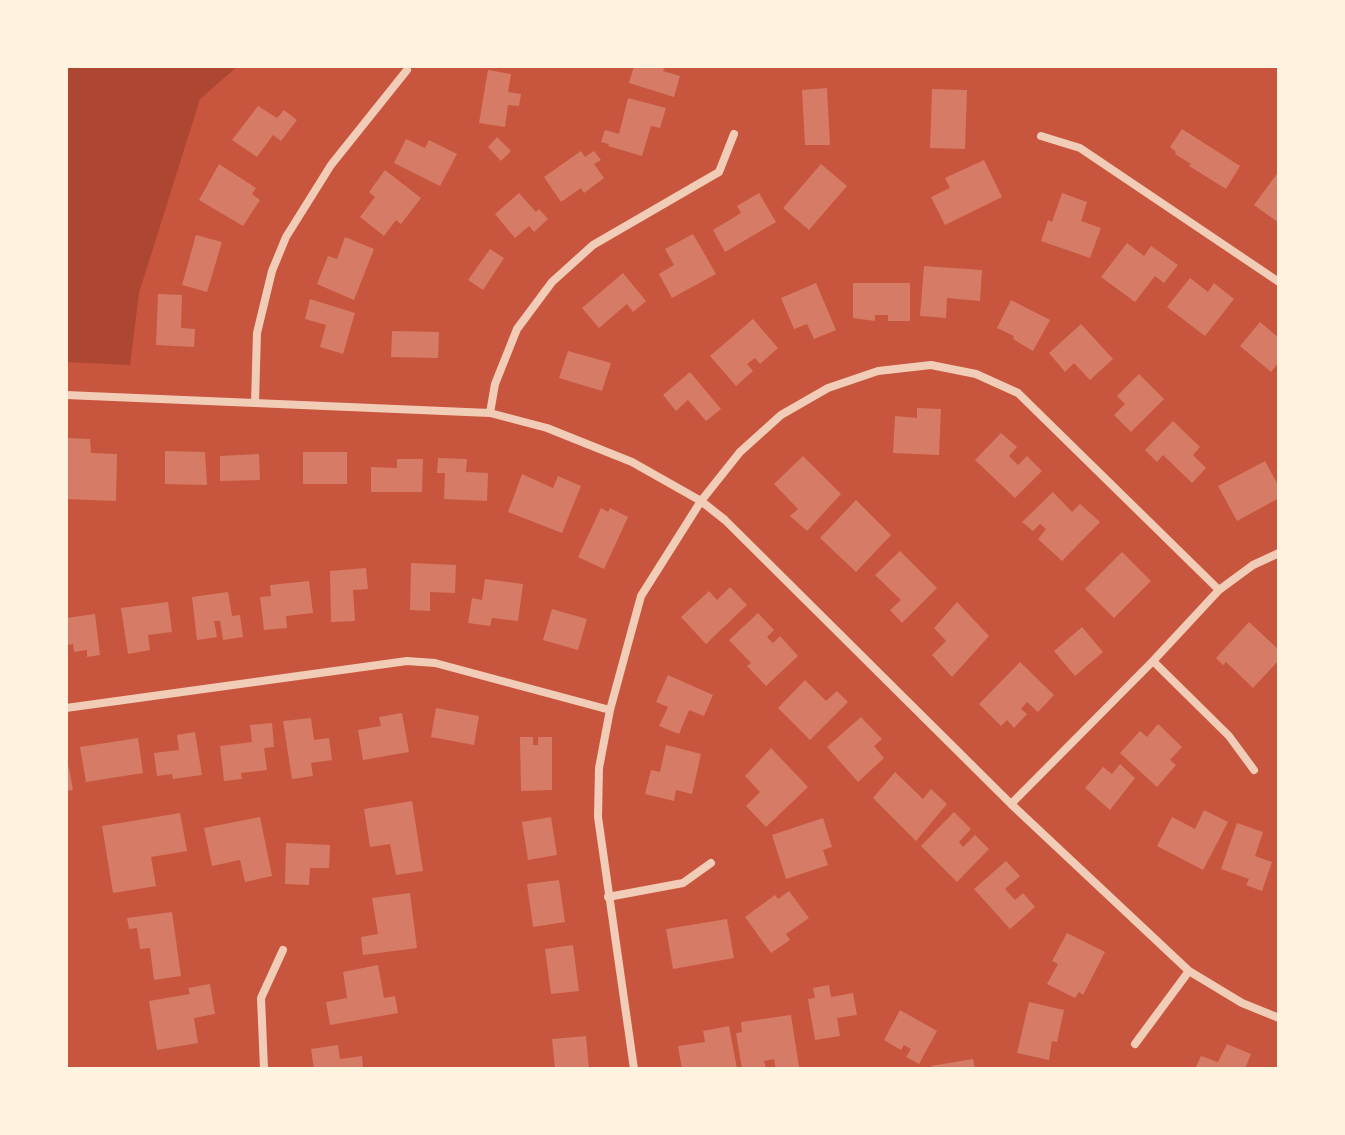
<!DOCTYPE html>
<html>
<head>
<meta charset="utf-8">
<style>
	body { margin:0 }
	#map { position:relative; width:1345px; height:1135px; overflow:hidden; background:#c8553d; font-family:"Roboto Serif",serif }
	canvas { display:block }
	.frame { position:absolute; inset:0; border:68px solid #fff3e0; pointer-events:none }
</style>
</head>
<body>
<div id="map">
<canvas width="1345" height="1135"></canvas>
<div class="frame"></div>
</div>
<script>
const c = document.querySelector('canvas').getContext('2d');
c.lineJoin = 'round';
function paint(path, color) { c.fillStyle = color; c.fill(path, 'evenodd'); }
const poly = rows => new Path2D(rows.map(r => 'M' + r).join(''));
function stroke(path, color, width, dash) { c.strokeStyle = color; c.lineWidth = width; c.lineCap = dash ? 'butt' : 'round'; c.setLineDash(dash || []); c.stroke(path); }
paint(poly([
	[66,66,238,66,200,99,139,293,130,365,66,362]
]), '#ae4732');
paint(poly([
	[634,66,665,66,663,71,680,76,674,97,629,83],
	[488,70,511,74,508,92,521,94,519,106,508,105,505,127,479,123],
	[827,88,830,145,805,145,802,90],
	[932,89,967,90,965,149,930,148],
	[628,98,666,108,660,128,651,126,642,156,608,146,609,144,601,142,605,130,619,134],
	[258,106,277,118,284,110,297,120,281,141,273,135,257,157,232,140],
	[1182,129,1240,166,1226,189,1189,166,1191,164,1175,154,1176,152,1170,147],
	[497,137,511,151,501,161,488,147],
	[406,139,425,148,429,140,457,154,440,186,394,163],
	[581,151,585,157,594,151,601,160,594,164,604,178,584,193,581,188,561,202,544,177],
	[984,160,1002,197,945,225,931,197,950,188,945,178],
	[219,164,256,188,252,194,260,200,243,226,199,200],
	[821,164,847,186,809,230,783,208],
	[385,170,421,198,401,224,396,220,384,236,360,217,375,197,369,192],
	[1279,171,1279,223,1254,205],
	[519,193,536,212,539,209,548,219,534,232,529,226,515,238,495,214],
	[759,193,776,222,725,252,713,230,741,213,737,206],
	[1062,193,1087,202,1081,221,1101,228,1090,258,1041,241,1048,220,1052,222],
	[693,234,716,274,672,298,659,274,674,265,665,249],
	[196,235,222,242,207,292,182,285],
	[345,237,374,249,354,300,317,284,328,256,337,259],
	[1127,243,1144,256,1151,246,1178,265,1164,283,1155,276,1135,302,1101,277],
	[490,249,504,258,483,290,468,280],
	[924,266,982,270,980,301,947,298,946,318,920,316],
	[623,273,646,301,633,312,627,304,599,328,582,308],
	[1190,278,1208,292,1214,283,1234,299,1205,336,1167,307],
	[816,283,836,330,814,339,807,324,794,329,781,298],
	[853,283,910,283,910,321,888,321,888,315,875,315,875,321,853,318],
	[158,294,182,295,181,328,195,329,194,347,156,345],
	[310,299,355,313,343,354,320,347,326,325,305,319],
	[1011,300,1050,320,1033,351,1013,339,1014,336,997,328],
	[753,319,778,348,760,364,755,358,747,364,753,371,736,386,710,356],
	[1260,322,1279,338,1279,362,1271,372,1240,346],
	[1081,324,1113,359,1090,380,1074,363,1065,372,1049,353],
	[392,331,439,332,438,358,391,357],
	[568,351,611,363,602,391,559,378],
	[690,372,721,409,706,421,688,400,676,411,663,395],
	[1139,374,1164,399,1131,432,1114,415,1125,404,1117,396],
	[917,408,941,409,939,455,893,453,895,416,917,418],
	[1173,421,1200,447,1193,455,1206,468,1192,483,1163,455,1157,462,1145,450],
	[1001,433,1017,447,1009,456,1018,465,1027,456,1042,471,1015,498,975,460],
	[66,438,90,439,91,453,117,454,116,501,66,499],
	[165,451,205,452,207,485,165,484],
	[303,452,347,452,347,484,303,484],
	[259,454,260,480,220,481,220,456],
	[803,456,841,494,807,531,790,516,798,509,774,484],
	[438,458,467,459,466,472,488,473,487,501,444,499,445,473,437,473],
	[397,459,423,459,422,492,371,492,371,467,397,468],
	[1265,461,1279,487,1279,498,1237,521,1218,486],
	[522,474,553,488,558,476,581,486,562,533,508,512],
	[1053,492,1072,512,1080,504,1100,522,1062,561,1038,539,1046,529,1040,524,1033,531,1022,522],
	[856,500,891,535,856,572,820,538],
	[601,508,608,512,610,508,628,517,604,569,578,557],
	[900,551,937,588,902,623,890,610,901,600,875,575],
	[1122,552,1151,581,1114,618,1085,589],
	[411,563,456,565,455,593,430,592,430,611,410,610],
	[366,568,368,589,353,590,355,621,331,622,330,571],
	[485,579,523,584,518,621,492,618,490,626,468,623,472,598,482,600],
	[309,581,313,613,286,616,287,628,264,630,260,597,271,596,270,585],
	[730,587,747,605,706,644,681,617,709,591,717,600],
	[228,592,232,616,240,615,243,637,223,640,220,621,214,621,217,637,197,640,192,597],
	[168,602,172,632,148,635,150,650,128,654,121,608],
	[957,602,989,636,952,677,932,655,946,641,934,628],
	[552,609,587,619,578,650,543,640],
	[758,613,774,630,767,637,773,643,780,636,798,656,766,686,747,666,751,663,729,640],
	[95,614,100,655,87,657,87,650,74,652,73,644,66,645,66,618],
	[1249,622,1279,650,1279,660,1253,688,1226,662,1223,665,1216,658],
	[1082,627,1103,652,1075,676,1054,651],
	[1020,662,1054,695,1038,712,1027,702,1021,709,1027,714,1014,728,1007,720,1001,726,979,704],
	[668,675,713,695,704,716,689,710,679,734,659,726,668,707,656,702],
	[805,680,826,701,837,691,848,702,810,740,778,708],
	[436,708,479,716,474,745,431,737],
	[402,713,409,752,363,760,358,730,381,726,379,717],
	[861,717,882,739,874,746,884,758,858,782,827,747],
	[311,718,314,740,329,738,332,760,311,763,313,776,292,779,283,721],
	[272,723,274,747,264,748,267,770,241,773,242,779,224,781,220,746,252,742,250,725],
	[1158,724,1182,747,1170,760,1176,765,1157,787,1120,753,1140,731,1147,737],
	[195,732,202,775,173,779,172,774,157,776,154,753,179,750,177,735],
	[520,737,533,737,533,745,538,745,538,737,552,737,552,790,521,791],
	[138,738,143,773,86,782,80,747],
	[666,745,701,754,692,794,676,790,674,801,645,794,651,770,660,772],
	[771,748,808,787,766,827,746,806,760,792,745,776],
	[66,753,73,790,66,791],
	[1120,764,1135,778,1110,810,1085,788,1103,767,1112,774],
	[895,772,923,799,931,789,947,804,916,841,873,798],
	[412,801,423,871,396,875,390,844,370,847,364,809],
	[1204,810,1228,822,1203,870,1157,846,1172,817,1195,829],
	[954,812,971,829,959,842,963,847,975,835,989,849,957,882,921,846],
	[180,813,187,851,151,857,156,886,113,893,102,826],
	[260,817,272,876,245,882,240,860,212,866,204,828],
	[551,817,557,855,528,860,522,822],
	[823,818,832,847,823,850,828,865,786,879,772,835],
	[1237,823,1263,832,1255,856,1272,862,1262,891,1246,885,1249,879,1221,869],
	[286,843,330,845,329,868,310,868,309,885,285,884],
	[1006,861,1020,876,1005,889,1015,900,1023,893,1035,907,1010,929,974,889],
	[559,880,565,922,533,927,527,884],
	[789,891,809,918,786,934,790,940,771,953,745,917,775,895,778,899],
	[410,893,417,948,363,955,361,937,378,934,372,898],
	[172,912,181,976,154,980,150,948,140,949,137,928,129,929,127,918],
	[727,919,734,958,673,969,666,929],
	[1067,933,1105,952,1083,995,1079,992,1075,998,1047,984,1058,964,1052,961],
	[573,945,579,991,551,994,545,949],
	[378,965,384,998,395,996,398,1013,330,1025,326,1002,347,998,343,972],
	[210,984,215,1014,194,1018,198,1043,157,1050,149,1001,190,994,188,988],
	[829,985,831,997,853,993,857,1015,837,1018,840,1036,815,1040,808,999,815,998,813,988],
	[1029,1002,1064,1010,1057,1042,1052,1041,1049,1060,1017,1053],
	[900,1010,937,1031,919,1064,906,1057,911,1049,904,1045,901,1050,884,1040],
	[791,1015,799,1067,776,1069,774,1059,764,1061,766,1069,742,1069,736,1033,742,1032,741,1022],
	[729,1026,737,1069,682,1069,678,1046,705,1042,703,1031],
	[586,1036,589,1069,555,1069,552,1039],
	[1227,1044,1251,1054,1245,1069,1195,1069,1201,1056,1218,1062],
	[338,1045,340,1059,362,1056,363,1069,314,1069,311,1049],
	[973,1059,975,1069,931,1069,931,1066]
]), '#d67c66');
stroke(poly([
	[1041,136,1080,148,1279,282],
	[66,395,490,413,547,428,632,462,701,501,725,520,1011,804,1189,971,1242,1003,1279,1018],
	[255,402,257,333,272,271,286,237,331,165,407,70],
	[490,413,495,384,517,329,552,282,593,245,719,172,734,134],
	[1153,661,1229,736,1254,770],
	[66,708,407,661,435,663,610,710],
	[1011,804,1153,661,1219,590,1253,565,1279,553],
	[608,897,683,883,711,863],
	[1135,1044,1189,971],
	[264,1069,261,998,283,950],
	[634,1069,598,817,599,768,610,710,641,596,701,501,740,452,781,415,828,388,878,371,931,365,976,374,1018,393,1219,590]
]), '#f1ccb7', 8);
</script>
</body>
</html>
